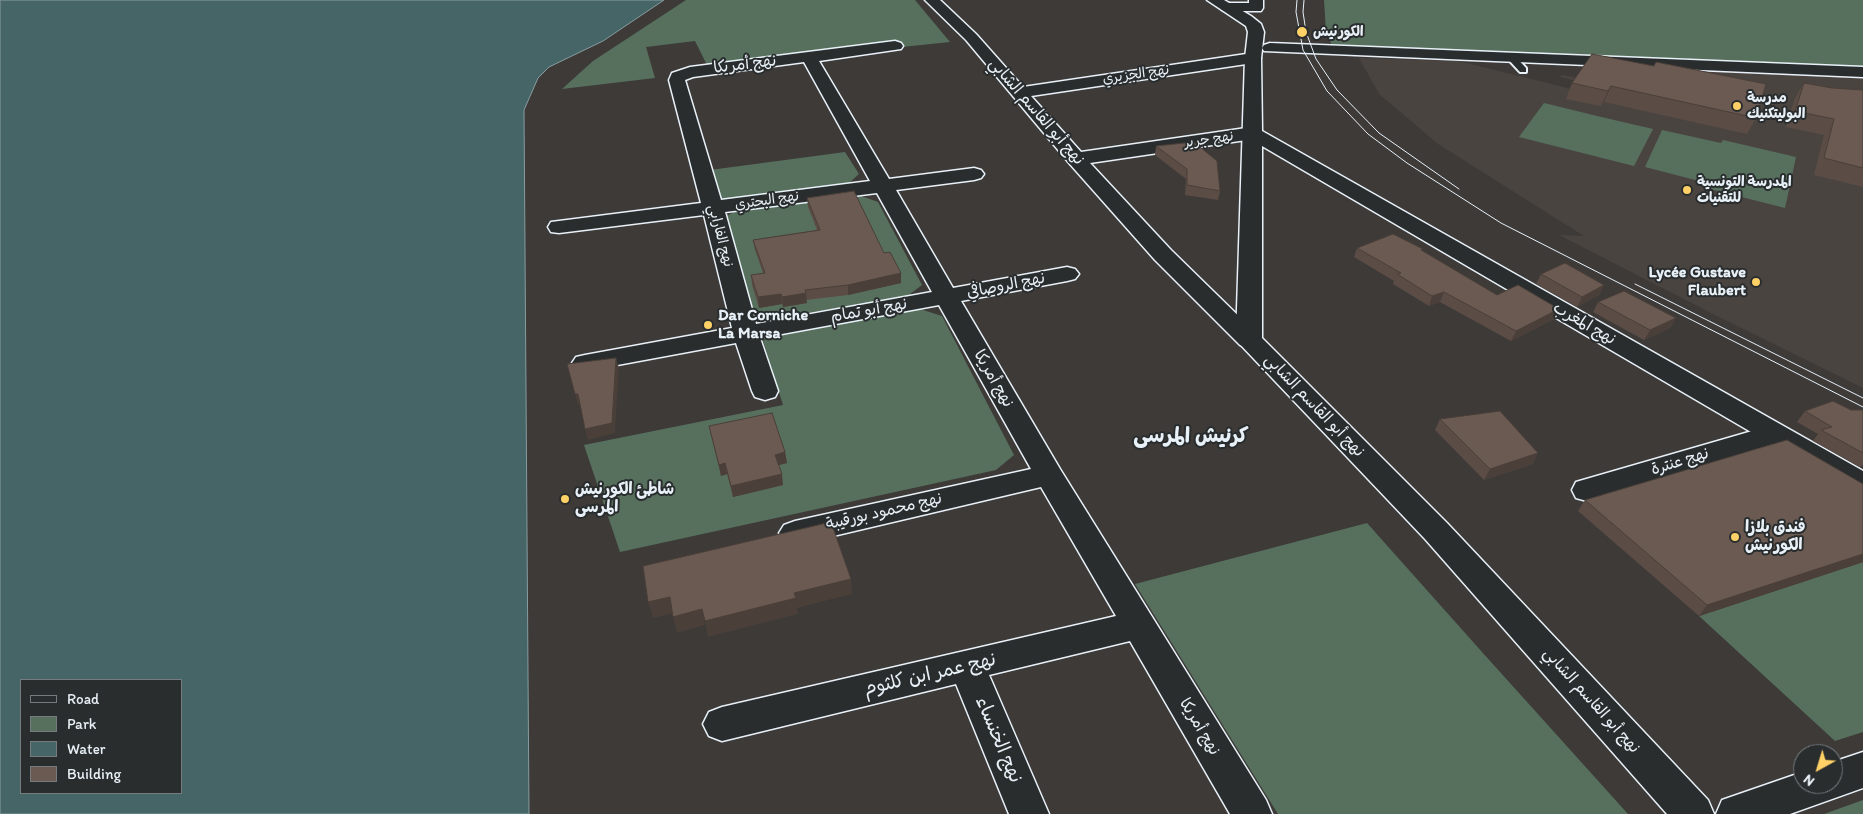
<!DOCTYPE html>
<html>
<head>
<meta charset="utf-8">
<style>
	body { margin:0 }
	#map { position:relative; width:1863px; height:814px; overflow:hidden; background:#3d3a38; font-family:Itim,sans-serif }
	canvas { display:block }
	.legend { position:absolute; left:20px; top:679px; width:162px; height:115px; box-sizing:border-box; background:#2a2d2e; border:1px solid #767b7f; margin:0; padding:6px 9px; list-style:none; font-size:15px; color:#e8f1f8 }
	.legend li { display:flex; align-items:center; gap:10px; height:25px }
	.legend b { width:25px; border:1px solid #767b7f }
	.north { position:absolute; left:1793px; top:744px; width:50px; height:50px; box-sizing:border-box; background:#2a2d2e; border:1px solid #767b7f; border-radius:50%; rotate:219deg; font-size:14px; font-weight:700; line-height:20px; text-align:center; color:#e8f1f8 }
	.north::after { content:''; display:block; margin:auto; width:18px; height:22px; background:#ffd166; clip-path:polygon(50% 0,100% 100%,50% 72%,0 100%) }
</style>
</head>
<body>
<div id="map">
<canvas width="1863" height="814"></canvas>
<ul class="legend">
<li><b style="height:6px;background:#2a2d2e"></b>Road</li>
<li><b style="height:14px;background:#57705d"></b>Park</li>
<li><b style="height:14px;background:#466567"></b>Water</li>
<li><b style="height:14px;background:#6a5a51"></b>Building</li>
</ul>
<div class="north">N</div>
</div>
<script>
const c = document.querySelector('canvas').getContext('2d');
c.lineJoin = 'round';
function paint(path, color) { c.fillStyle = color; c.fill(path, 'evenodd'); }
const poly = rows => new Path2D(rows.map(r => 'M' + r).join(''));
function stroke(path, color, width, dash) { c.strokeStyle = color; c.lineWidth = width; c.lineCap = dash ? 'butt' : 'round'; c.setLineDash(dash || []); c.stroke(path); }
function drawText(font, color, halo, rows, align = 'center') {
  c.font = font + ' Itim,"Playpen Sans Arabic",sans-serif'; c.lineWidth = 4; c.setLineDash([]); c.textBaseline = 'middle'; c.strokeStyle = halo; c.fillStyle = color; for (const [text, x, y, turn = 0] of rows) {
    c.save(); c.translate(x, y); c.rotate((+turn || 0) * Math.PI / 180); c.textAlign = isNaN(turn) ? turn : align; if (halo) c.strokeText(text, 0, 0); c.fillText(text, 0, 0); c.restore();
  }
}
paint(poly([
	[1359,58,1458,61,1572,89,1577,81,1560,77,1562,75,1579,78,1588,66,1863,76,1863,388,1715,315,1559,235,1584,236,1438,144,1379,94]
]), '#4a4440');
paint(poly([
	[686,0,915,0,950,42,805,57,788,55,707,65,695,41,646,47,655,78,562,89,593,61],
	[1324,0,1863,0,1863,67,1333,48,1326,32],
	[1544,103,1597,116,1653,129,1634,166,1519,137],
	[1662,130,1721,143,1723,140,1796,157,1785,208,1706,188,1707,183,1645,167],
	[845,152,859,174,849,183,719,200,710,170],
	[856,194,878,202,922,285,906,297,763,320,748,316,722,219,735,211],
	[920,309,942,316,1014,455,996,470,620,552,584,445,783,405,763,341,772,334],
	[1367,523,1482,652,1628,814,1278,814,1135,584],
	[1863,562,1863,732,1835,741,1699,616],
	[1863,800,1863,814,1824,814]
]), '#57705d');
const water = poly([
	[0,0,664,0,603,41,549,67,538,78,524,110,529,814,0,814,0,0],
	[21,680,181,680,181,793,21,793,21,680]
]);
paint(water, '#466567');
stroke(water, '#879da1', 1);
const lane = poly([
	[1508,55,1514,55,1526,68,1526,72,1520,72,1508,59,1508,55]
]);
const street = poly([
	[925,0,940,0,976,34,1023,87,1253,53,1259,55,1261,58,1259,61,1253,63,1031,96,1081,152,1253,127,1260,129,1262,133,1260,137,1253,139,1090,163,1171,250,1258,335,1262,340,1258,345,1249,348,1240,345,1155,260,1069,163,966,40,925,0],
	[1249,0,1263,0,1263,8,1261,11,1227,11,1222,10,1220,7,1222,4,1227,3,1249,3,1249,0],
	[895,41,901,43,903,46,901,49,819,61,889,179,974,168,981,170,984,174,981,178,974,180,896,190,953,288,1067,267,1075,269,1079,274,1075,279,1067,281,961,301,1060,469,1266,800,1272,814,1230,814,1130,641,989,675,1049,814,1009,814,956,684,722,741,709,736,703,724,709,712,722,707,1116,616,1041,487,795,545,784,541,779,533,784,525,795,521,1031,469,939,305,760,338,778,391,775,397,765,400,755,397,752,391,736,343,585,371,576,369,572,363,576,357,585,355,732,328,704,215,559,233,551,232,548,227,551,222,559,221,701,203,669,80,672,73,690,67,895,41],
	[804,62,870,181,721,200,685,80,693,77,804,62],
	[877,193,932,292,756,324,725,212,877,193],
	[1270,43,1863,67,1863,77,1264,51,1262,48,1264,45,1270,43],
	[1773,425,1783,427,1787,434,1783,441,1587,501,1576,498,1572,490,1576,482,1773,425],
	[1863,752,1863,788,1790,814,1716,814,1722,800,1803,772,1803,784,1833,784,1833,762,1863,752]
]);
const secondary = poly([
	[1207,0,1224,0,1251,16,1261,24,1264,32,1261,58,1262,131,1863,471,1863,495,1852,491,1262,146,1262,338,1447,523,1708,800,1714,814,1667,814,1425,539,1236,340,1245,58,1248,32,1246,26,1207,0]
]);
stroke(lane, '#e8f1f8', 4);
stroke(street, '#e8f1f8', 3);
stroke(secondary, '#e8f1f8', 3);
paint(lane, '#2a2d2e');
paint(street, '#2a2d2e');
paint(secondary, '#2a2d2e');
stroke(poly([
	[1297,0,1296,12,1303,50,1327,91,1368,134,1407,163,1501,223,1863,407],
	[1304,0,1303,12,1306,32,1316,59,1337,90,1379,133,1459,189],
	[1635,284,1863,398]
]), '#e8f1f8', 1);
paint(poly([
	[1592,54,1756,118,1747,134,1604,102,1601,106,1566,99,1572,83],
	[1804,83,1832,88,1863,90,1863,187,1814,175,1824,135,1786,127,1795,98],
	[1156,146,1220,191,1218,200,1185,195,1186,179,1155,155],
	[807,198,884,253,901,283,848,295,806,300,807,303,783,307,782,304,759,308,752,285,751,275,763,273,755,250,753,240,817,230,808,207],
	[1357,248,1422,251,1497,295,1554,319,1511,341,1440,302,1429,306,1393,284,1394,281,1354,257],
	[1541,274,1604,285,1599,295,1577,307,1536,284],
	[1598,302,1676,318,1670,328,1644,340,1593,312],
	[1851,410,1863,410,1863,465,1860,467,1813,441,1818,434,1797,422,1805,411],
	[1440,419,1533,464,1484,480,1435,430],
	[709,426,785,452,787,463,778,465,783,485,733,497,727,474,721,476],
	[1863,484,1863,562,1699,616,1578,511,1585,500]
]), '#5b4d46');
paint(poly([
	[1611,86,1604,102,1601,106,1608,91],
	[901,273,901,283,848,295,848,285],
	[1604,285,1599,295,1577,307,1582,297],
	[1444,292,1440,302,1429,306,1432,296],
	[806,293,807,303,783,307,782,297],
	[781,294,782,304,759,308,758,297],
	[1559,309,1554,319,1511,341,1516,331],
	[1676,318,1670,328,1644,340,1650,330],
	[616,358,619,368,615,433,588,440,585,429],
	[575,394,578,394,581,404,578,405],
	[785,452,787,463,776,466,775,455],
	[1538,453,1533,464,1484,480,1490,469],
	[725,463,727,474,721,476,719,465],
	[782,474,783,485,733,497,731,486],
	[1863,554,1863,562,1699,616,1707,605],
	[851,579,852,594,797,608,798,614,708,637,705,621,794,593],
	[670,597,674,613,653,618,648,602],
	[702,609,705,625,677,633,673,617]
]), '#4a3f39');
const building = poly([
	[1592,54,1654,66,1656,62,1766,84,1756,118,1611,86,1608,91,1572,83,1592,54],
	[1804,83,1832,88,1863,90,1863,168,1824,158,1834,119,1795,111,1804,83],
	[1194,142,1217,161,1220,191,1187,185,1187,169,1156,146,1194,142],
	[854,191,884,253,890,252,901,273,848,285,805,290,806,293,782,297,781,294,758,297,751,275,765,273,753,240,820,230,807,198,854,191],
	[1393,234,1423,249,1421,250,1497,295,1518,285,1559,309,1516,331,1444,292,1432,296,1397,274,1401,273,1357,248,1393,234],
	[1565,263,1604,285,1582,297,1541,274,1565,263],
	[1624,291,1676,318,1650,330,1598,302,1624,291],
	[616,358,612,423,585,429,578,394,575,394,567,364,616,358],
	[1833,401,1851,410,1863,410,1863,453,1821,430,1832,427,1805,411,1833,401],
	[1500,411,1538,453,1490,469,1440,419,1500,411],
	[772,413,785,452,775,455,782,474,731,486,725,463,719,465,709,426,772,413],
	[1787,440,1863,484,1863,554,1707,605,1585,500,1787,440],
	[831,522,851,579,794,593,796,598,705,621,702,609,673,617,670,597,648,602,643,566,831,522]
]);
paint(building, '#6a5a51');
stroke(building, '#4a3f39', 1);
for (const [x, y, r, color] of [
	[1302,32,6,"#ffd166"],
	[1737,106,5,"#ffd166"],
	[1687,190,5,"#ffd166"],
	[1756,282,5,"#ffd166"],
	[708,325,5,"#ffd166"],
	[565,499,5,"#ffd166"],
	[1735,537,5,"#ffd166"]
]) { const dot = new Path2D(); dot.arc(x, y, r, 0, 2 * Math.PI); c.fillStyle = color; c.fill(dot); stroke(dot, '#2a2d2e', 2); }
drawText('bold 14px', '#e8f1f8', '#2a2d2e', [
	["الكورنيش",1313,32],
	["مدرسة",1747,98],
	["البوليتكنيك",1747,114],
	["المدرسة التونسية",1697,182],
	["للتقنيات",1697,198]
], 'left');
drawText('14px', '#e8f1f8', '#2a2d2e', [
	["نهج الجزيري",1136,75,-8],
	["نهج جرير",1209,140,-8],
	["نهج البحتري",767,201,-8],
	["نهج الفارابي",720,236,75]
]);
drawText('16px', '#e8f1f8', '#2a2d2e', [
	["نهج أمريكا",745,65,-7],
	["نهج أبو القاسم الشابي",1036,112,49],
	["نهج الروصافي",1006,286,-11],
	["نهج أبو تمام",869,311,-10],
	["نهج المغرب",1584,324,30],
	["نهج أمريكا",993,379,60],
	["نهج أبو القاسم الشابي",1314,406,46],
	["نهج عنترة",1680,462,-17],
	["نهج محمود بورقيبة",884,512,-13],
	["نهج أبو القاسم الشابي",1591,701,48],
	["نهج أمريكا",1199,727,59]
]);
drawText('bold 16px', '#e8f1f8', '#2a2d2e', [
	["Lycée Gustave",1746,273,"right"],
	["Flaubert",1746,291,"right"],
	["Dar Corniche",718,316],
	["La Marsa",718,334],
	["شاطئ الكورنيش",575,490],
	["المرسى",575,508],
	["فندق بلازا",1745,528],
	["الكورنيش",1745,546]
], 'left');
drawText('19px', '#e8f1f8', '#2a2d2e', [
	["نهج عمر ابن كلثوم",930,675,-13],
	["نهج الخنساء",998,740,67]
]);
drawText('bold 21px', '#e8f1f8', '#2a2d2e', [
	["كرنيش المرسى",1191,437]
]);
</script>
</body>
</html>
